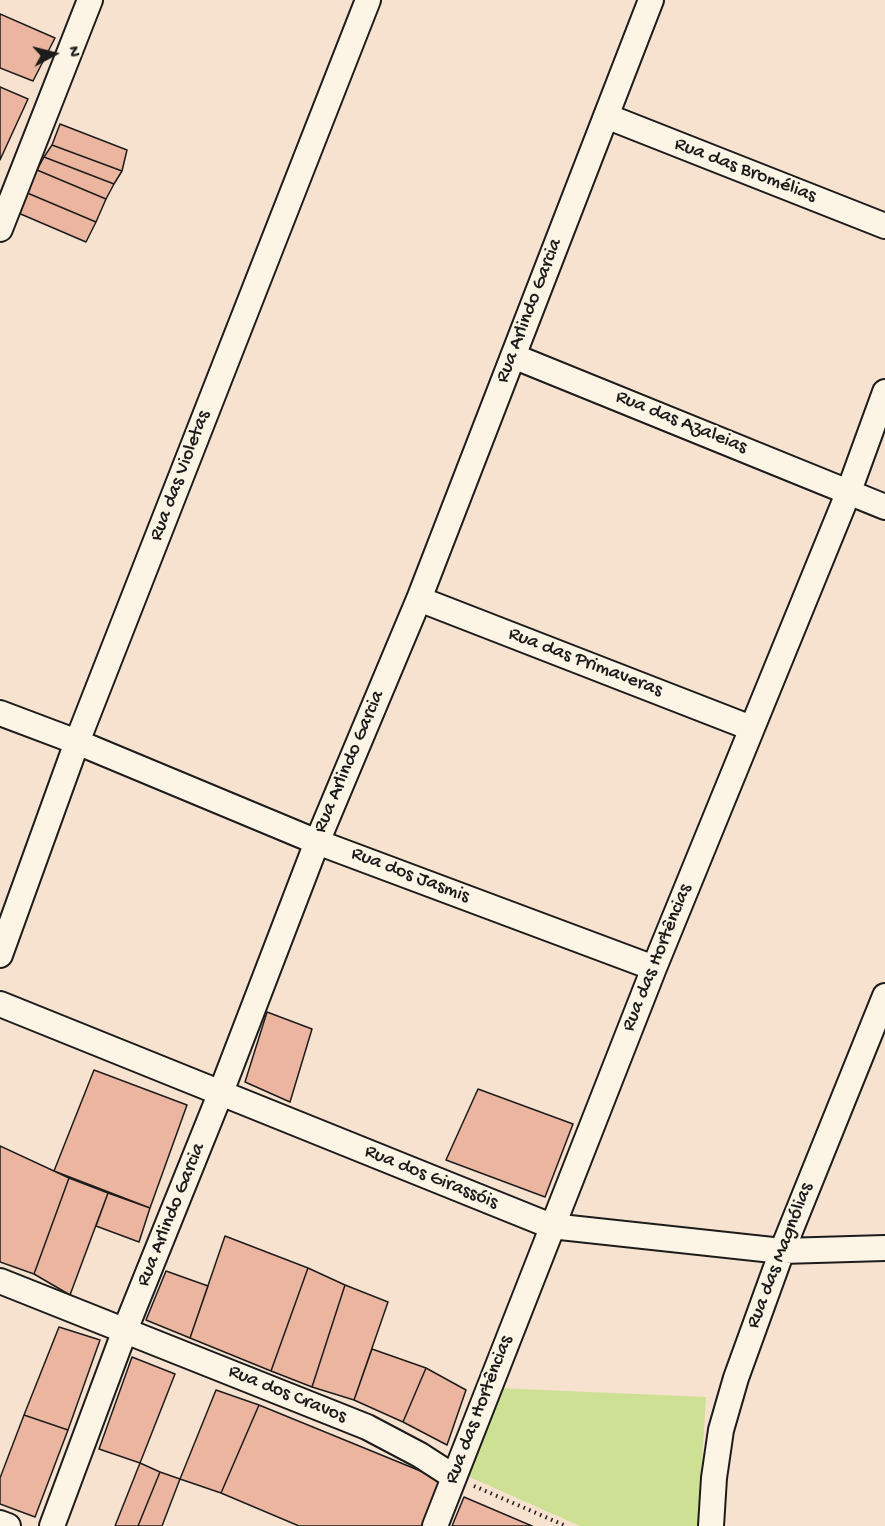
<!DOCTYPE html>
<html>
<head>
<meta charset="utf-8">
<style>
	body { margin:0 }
	#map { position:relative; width:885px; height:1526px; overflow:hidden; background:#f7e2d0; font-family:"Gochi Hand",sans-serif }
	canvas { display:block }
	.north { position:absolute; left:24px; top:24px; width:60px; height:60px; -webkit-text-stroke:4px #fcf5e5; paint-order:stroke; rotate:83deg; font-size:16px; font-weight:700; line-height:24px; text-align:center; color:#1c1c1c }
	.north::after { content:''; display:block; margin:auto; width:21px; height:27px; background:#1c1c1c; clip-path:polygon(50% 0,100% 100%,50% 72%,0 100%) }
</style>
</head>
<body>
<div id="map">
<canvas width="885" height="1526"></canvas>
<div class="north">N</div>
</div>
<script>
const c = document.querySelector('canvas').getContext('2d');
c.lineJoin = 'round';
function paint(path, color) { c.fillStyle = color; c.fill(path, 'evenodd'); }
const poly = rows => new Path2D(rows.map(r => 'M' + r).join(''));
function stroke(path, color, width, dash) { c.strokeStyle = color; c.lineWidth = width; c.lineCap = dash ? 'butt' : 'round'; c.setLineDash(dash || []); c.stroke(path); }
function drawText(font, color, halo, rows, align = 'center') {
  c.font = font + ' "Gochi Hand",sans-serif'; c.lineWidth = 4.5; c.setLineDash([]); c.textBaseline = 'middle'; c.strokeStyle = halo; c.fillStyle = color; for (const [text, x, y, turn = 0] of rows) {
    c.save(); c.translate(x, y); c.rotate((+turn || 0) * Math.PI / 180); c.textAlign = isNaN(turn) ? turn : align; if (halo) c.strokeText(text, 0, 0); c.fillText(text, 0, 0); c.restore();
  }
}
paint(poly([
	[497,1388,706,1397,698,1526,580,1526,463,1474]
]), '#cee094');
const building = poly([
	[0,14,55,38,33,81,0,68,0,14],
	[0,87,28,99,0,160,0,87],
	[60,124,127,150,122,171,52,145,60,124],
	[52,145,122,171,114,184,44,157,52,145],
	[44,157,114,184,106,199,37,170,44,157],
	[37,170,106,199,96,222,25,192,37,170],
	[25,192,96,222,86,242,16,212,25,192],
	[267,1012,312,1029,290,1102,245,1082,267,1012],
	[94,1070,187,1105,150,1208,54,1171,94,1070],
	[478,1089,573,1124,545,1197,446,1160,478,1089],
	[0,1146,69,1178,34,1274,0,1262,0,1146],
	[69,1178,108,1193,70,1295,34,1274,69,1178],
	[108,1193,150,1208,139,1242,96,1226,108,1193],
	[225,1236,308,1268,271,1371,190,1338,225,1236],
	[308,1268,345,1285,312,1387,271,1371,308,1268],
	[166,1271,208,1286,190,1338,146,1320,166,1271],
	[345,1285,388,1302,354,1400,312,1387,345,1285],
	[59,1327,100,1340,68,1430,24,1415,59,1327],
	[372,1349,426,1368,403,1422,354,1400,372,1349],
	[132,1357,175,1374,140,1463,99,1449,132,1357],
	[426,1368,466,1390,447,1445,403,1422,426,1368],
	[216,1390,259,1405,221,1493,180,1479,216,1390],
	[259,1405,445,1481,425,1526,299,1526,221,1493,259,1405],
	[24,1415,68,1430,35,1517,0,1504,0,1478,24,1415],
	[140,1463,160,1472,138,1526,115,1526,140,1463],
	[160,1472,180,1479,162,1526,138,1526,160,1472],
	[464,1497,532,1526,452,1526,464,1497]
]);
paint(building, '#ebb59f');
stroke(building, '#1c1c1c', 1.5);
const street = poly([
	[606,116,885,226],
	[0,229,90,0],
	[513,356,885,507],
	[419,599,751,728],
	[0,713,77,742,317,842,654,968],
	[0,955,77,742,368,0],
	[0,1004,551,1226,782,1251,885,1248],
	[0,1281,367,1427,420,1455,454,1477],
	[0,1523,8,1526],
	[52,1526,125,1330,221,1092,317,842,419,599,651,0],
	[435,1526,654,968,849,491,885,392],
	[711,1526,714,1478,721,1430,736,1378,782,1251,885,996]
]);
stroke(street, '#1c1c1c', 28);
stroke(poly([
	[474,1486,566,1526]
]), '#1c1c1c', 4, [1.5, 4.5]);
stroke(street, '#fcf5e5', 24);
drawText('20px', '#1c1c1c', '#fcf5e5', [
	["Rua das Bromélias",745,171,21],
	["Rua Arlindo Garcia",530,311,-69],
	["Rua das Azaleias",681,423,22],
	["Rua das Violetas",181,476,-69],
	["Rua das Primaveras",585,663,21],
	["Rua Arlindo Garcia",350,762,-67],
	["Rua dos Jasmis",410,876,21],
	["Rua das Hortências",658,958,-68],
	["Rua dos Girassóis",431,1178,22],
	["Rua Arlindo Garcia",172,1215,-68],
	["Rua das Magnólias",781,1256,-69],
	["Rua dos Cravos",287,1395,22],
	["Rua das Hortências",480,1410,-69]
]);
</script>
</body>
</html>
